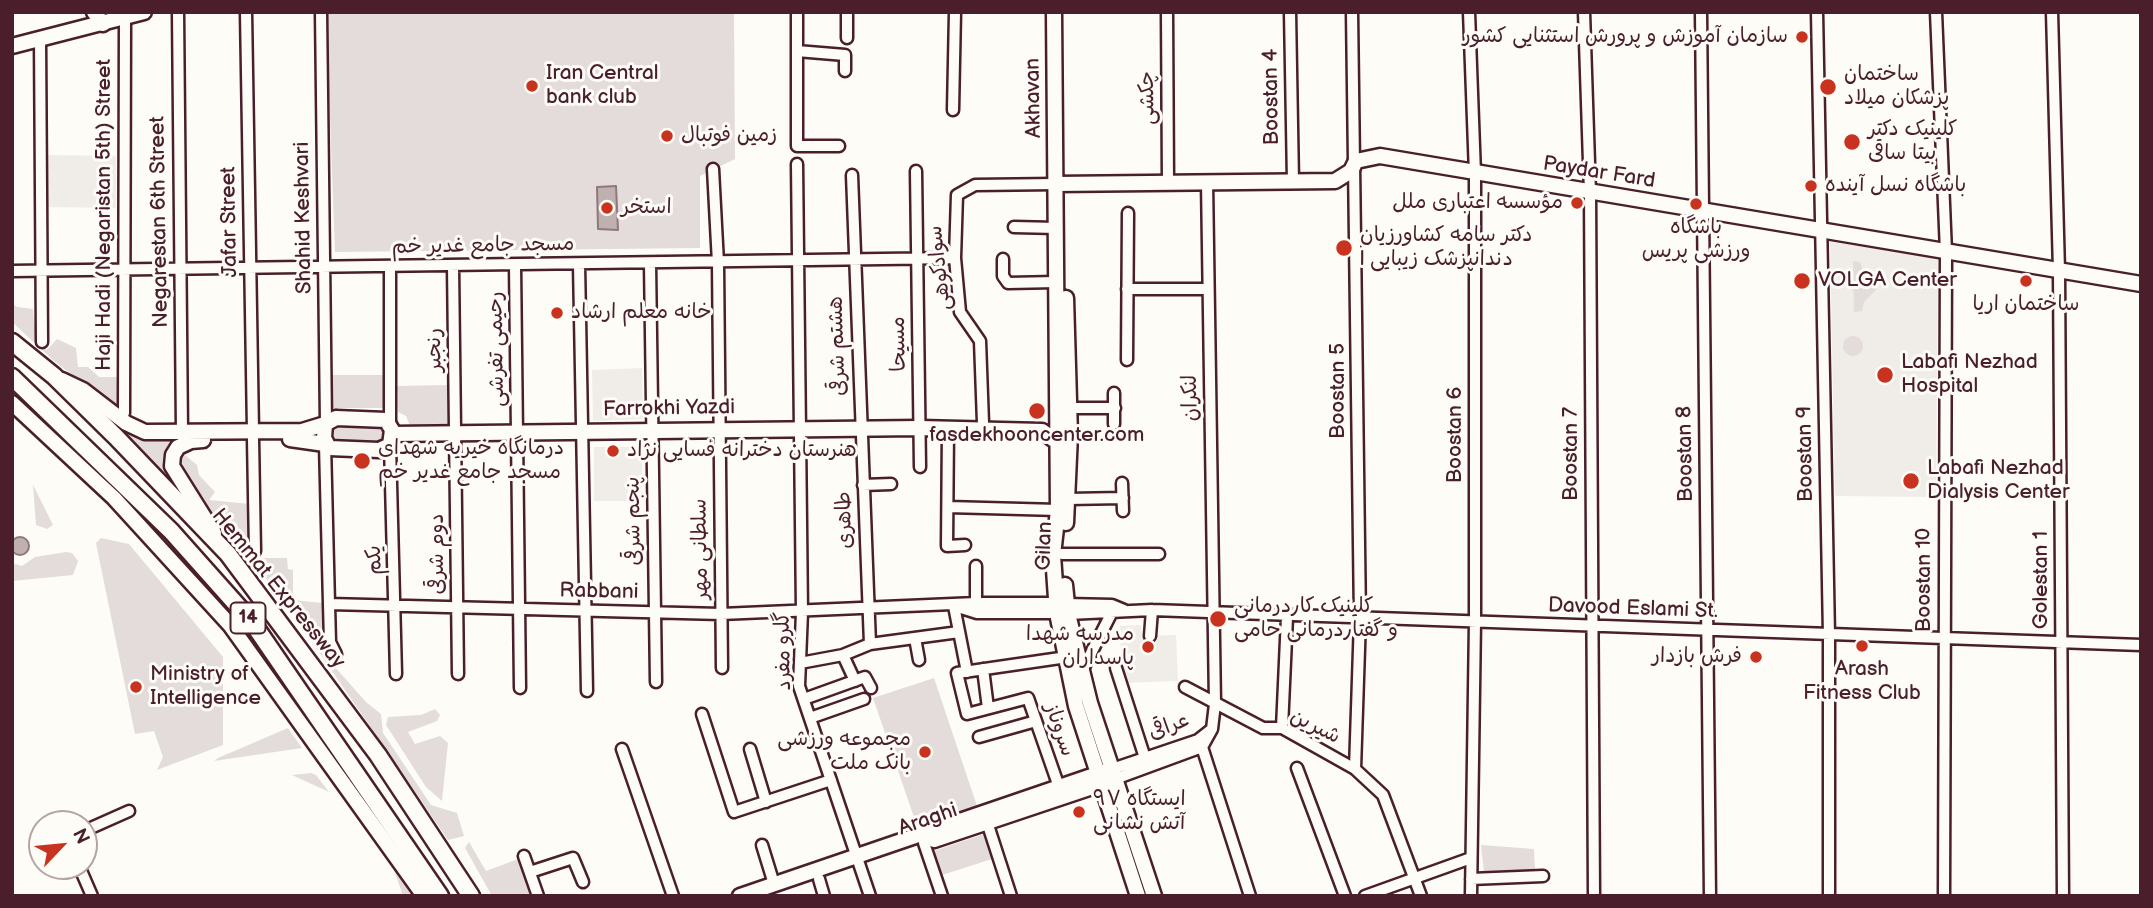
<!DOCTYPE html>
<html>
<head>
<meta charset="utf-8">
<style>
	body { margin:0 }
	#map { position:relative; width:2153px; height:908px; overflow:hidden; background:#fdfcf7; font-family:"Balsamiq Sans",sans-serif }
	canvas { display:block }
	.frame { position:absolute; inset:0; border:14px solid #4a1f2b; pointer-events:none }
	.north { position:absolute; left:28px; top:810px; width:70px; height:70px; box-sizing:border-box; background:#fdfcf7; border:2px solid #b5a4a5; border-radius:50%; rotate:64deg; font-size:19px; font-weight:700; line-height:28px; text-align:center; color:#4a1f2b }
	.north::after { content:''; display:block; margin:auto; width:24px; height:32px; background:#c8321e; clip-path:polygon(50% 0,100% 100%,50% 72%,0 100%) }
</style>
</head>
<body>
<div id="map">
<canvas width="2153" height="908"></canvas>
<div class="frame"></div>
<div class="north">N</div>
</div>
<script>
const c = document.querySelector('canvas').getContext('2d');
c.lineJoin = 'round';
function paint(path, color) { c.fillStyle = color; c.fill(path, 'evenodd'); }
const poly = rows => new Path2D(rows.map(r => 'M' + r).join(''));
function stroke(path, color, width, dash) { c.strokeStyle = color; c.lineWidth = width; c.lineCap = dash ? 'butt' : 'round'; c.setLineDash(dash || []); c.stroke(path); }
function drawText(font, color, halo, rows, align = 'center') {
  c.font = font + ' "Balsamiq Sans","Playpen Sans Arabic",sans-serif'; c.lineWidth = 6; c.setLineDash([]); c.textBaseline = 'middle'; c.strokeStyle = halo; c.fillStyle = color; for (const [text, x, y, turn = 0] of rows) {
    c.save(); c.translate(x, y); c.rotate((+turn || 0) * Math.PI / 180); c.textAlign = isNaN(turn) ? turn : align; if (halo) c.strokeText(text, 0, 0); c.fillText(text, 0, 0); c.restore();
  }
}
paint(poly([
	[46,155,116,156,116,208,46,207],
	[1830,242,1938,257,1936,497,1835,496],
	[642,368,643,419,593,421,592,370],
	[594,447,642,447,642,501,594,501],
	[1141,625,1142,636,1176,635,1178,681,1122,683,1120,626]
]), '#f0ece8');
paint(poly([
	[326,12,734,12,735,159,700,176,700,248,335,252],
	[1853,261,1860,262,1868,286,1877,289,1864,302,1862,311,1854,312],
	[12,303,17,307,33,309,36,337,47,350,57,339,76,348,78,367,88,367,99,377,119,377,119,411,54,361,12,322],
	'1843 346a10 10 0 1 1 20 0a10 10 0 1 1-20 0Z',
	[331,375,383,375,383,408,331,408],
	[449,385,451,425,410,426,406,416,398,412,397,386],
	[88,398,154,438,183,438,173,481],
	[334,425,382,425,384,441,334,443],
	[180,451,197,465,199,475,215,492,209,500,250,504,252,558,287,558,288,569,293,570,293,600,323,603,325,644,250,561,177,471],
	[33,485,53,525,47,529,36,525],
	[101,538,129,544,223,657,223,745,157,770,163,757,154,731,135,734,96,543],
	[66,552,72,553,78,561,73,575,12,581,12,563,22,566,35,557],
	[310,639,366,702,381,714,383,733,431,805,457,813,464,836,448,840],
	[934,678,977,806,917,826,873,698],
	[435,709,440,715,437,721,408,732,415,744,440,736,448,743,442,801,426,787,386,725,388,717,421,715],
	[288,728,302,748,214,761,218,758],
	[311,773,316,775,329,792,292,775],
	[987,833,995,858,939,876,931,852],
	[382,835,419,896,403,896],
	[469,842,486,871,521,858,535,896,492,896,465,848],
	[1481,845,1534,849,1535,870,1484,873]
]), '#e3dcda');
const water = poly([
	[616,186,618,230,598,229,597,187,616,186],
	'11 546a9 9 0 1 1 18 0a9 9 0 1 1-18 0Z'
]);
paint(water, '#c0b1b1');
stroke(water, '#91777b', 2);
const minor = poly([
	[178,12,182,432],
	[246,12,253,431],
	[321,12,326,423],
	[797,12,797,146,839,146],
	[847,12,847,38],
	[1167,12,1168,183],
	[1290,12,1293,182],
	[1352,12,1360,619,1355,769],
	[1469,12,1475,174,1475,621,1471,896],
	[1584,12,1590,193,1594,896],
	[1701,12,1710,896],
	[1817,12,1829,635,1829,896],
	[1936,12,1946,252,1944,896],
	[2052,12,2059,271,2063,896],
	[40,39,42,342],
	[797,51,845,55,845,71],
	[953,110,955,12],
	[797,164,802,612,799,686,870,896],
	[713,169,718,263,722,668],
	[916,171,920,467],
	[852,175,870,644],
	[1207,182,1215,704,1212,729],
	[1014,227,1056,228],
	[1003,259,1003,276,1008,283,1056,282],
	[579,264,587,691],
	[650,264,656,682],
	[515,265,520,688],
	[453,266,458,674],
	[390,267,390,424],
	[12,271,955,258],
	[1127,289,1208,289],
	[1127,360,1128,213],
	[1114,393,1114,424],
	[1069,408,1115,408],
	[124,413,125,17],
	[983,423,980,341,960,312,955,258,957,195,975,185,1056,184],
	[948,429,947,546,965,545],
	[253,439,255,551],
	[325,444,329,604,330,642,336,654],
	[390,445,396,674],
	[1122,483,1123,511],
	[863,485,891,484],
	[1068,499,1123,498],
	[948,507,1058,510],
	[1062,554,1159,554],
	[976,566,976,603],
	[329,604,721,614,976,603,1056,603],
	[1066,604,1112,605,1124,610],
	[954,606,967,672],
	[958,607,977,613,1057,613],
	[1068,614,1152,610,2141,645],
	[1150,636,1152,610],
	[915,638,919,660],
	[843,655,855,681],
	[800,663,843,655,870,644,959,632],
	[1116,668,1145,758],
	[983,669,988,708],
	[1082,671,1111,614],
	[1185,687,1263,728,1282,728,1355,769,1383,795,1421,896],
	[804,699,865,677,871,688],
	[702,714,734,812,831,780],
	[810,718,864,699],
	[1282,728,1287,617],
	[979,737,1036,721],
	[1202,747,1250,896],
	[622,749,673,896],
	[750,749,766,802],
	[1297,768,1345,896],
	[1112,769,1198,740,1212,729,1202,747,1115,779],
	[1059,787,1028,698,967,714,957,673,1067,657],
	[987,822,1011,896],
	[84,831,129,811],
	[924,843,942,896],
	[762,845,774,884],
	[524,856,538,896],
	[79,866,92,896],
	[530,872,573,858,583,882],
	[819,879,824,896],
	[1471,879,1543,876],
	[1365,896,1471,858]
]);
const secondary = poly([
	[94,12,103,24],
	[1054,12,1058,510,1053,555,1057,613,1076,706,1138,896],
	[1056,184,1335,181,1351,171,1356,161,1380,156,2141,284],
	[62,380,83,390,126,423,145,432,302,431,325,424],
	[12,403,114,498,230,625,424,896],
	[336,418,386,420,392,430,390,445,379,450,329,448,324,438,325,424,336,418],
	[392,434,920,428,1042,431,1057,442],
	[290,439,325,444],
	[203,440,191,441,178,447,173,455,172,466,214,533],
	[1066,523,1070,435,1066,298],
	[1065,585,1068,614,1090,703,1154,896],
	[934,840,1107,782],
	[740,896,1103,772]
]);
const primary = poly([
	[12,46,144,12]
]);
const trunk = poly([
	[12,342,54,376,116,437,228,554,378,755,471,896],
	[12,377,171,531,252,622,440,896]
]);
stroke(minor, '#4a1f2b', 15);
stroke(secondary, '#4a1f2b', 19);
stroke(primary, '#4a1f2b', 19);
stroke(trunk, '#4a1f2b', 21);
stroke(minor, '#fdfcf7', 10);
stroke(secondary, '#fdfcf7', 14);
stroke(primary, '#fdfcf7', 14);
stroke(trunk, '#fdfcf7', 16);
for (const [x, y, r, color] of [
	[1802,37,7,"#c8321e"],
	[532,86,7,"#c8321e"],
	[1828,87,9,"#c8321e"],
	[667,136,7,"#c8321e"],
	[1852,142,9,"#c8321e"],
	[1811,186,7,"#c8321e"],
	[1577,203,7,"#c8321e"],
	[1696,204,7,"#c8321e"],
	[607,208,7,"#c8321e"],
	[1344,248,9,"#c8321e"],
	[1802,281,9,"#c8321e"],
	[2026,281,7,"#c8321e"],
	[557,313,7,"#c8321e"],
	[1885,375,9,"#c8321e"],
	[1037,411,9,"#c8321e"],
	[613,451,7,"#c8321e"],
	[362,461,9,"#c8321e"],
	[1911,481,9,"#c8321e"],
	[1218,619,9,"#c8321e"],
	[1862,646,7,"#c8321e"],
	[1148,647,7,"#c8321e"],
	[1756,657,7,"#c8321e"],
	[136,687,7,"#c8321e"],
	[925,752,7,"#c8321e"],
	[1079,812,7,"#c8321e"]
]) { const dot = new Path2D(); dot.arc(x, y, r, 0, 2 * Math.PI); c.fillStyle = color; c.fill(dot); stroke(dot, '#fdfcf7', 2.5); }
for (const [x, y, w] of [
	[248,618,35]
]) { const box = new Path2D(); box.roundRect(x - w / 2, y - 15.5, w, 31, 5); c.fillStyle = '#fdfcf7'; c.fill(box); stroke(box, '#4a1f2b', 2); }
drawText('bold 19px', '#4a1f2b', null, [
	["14",248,618]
]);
drawText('21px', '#4a1f2b', '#fdfcf7', [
	["سازمان آموزش و پرورش استثنایی کشور",1788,37,"right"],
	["Iran Central",546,74],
	["bank club",546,98],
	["ساختمان",1844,75],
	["پزشکان میلاد",1844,99],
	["کلینیک دکتر",1868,130],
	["بیتا ساقی",1868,154],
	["زمین فوتبال",681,136],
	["باشگاه نسل آینده",1825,186],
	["مؤسسه اعتباری ملل",1563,203,"right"],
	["استخر",621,208],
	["باشگاه",1696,228,"center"],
	["ورزشی پریس",1696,252,"center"],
	["دکتر سامه کشاورزیان",1360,236],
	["| دندانپزشک زیبایی",1360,260],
	["VOLGA Center",1818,281],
	["ساختمان اریا",2026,305,"center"],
	["خانه معلم ارشاد",571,313],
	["Labafi Nezhad",1901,363],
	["Hospital",1901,387],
	["fasdekhooncenter.com",1037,436,"center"],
	["درمانگاه خیریه شهدای",378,449],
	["مسجد جامع غدیر خم",378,473],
	["هنرستان دخترانه فسایی نژاد",627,451],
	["Labafi Nezhad",1927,469],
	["Dialysis Center",1927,493],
	["کلینیک کاردرمانی",1234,607],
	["و گفتاردرمانی حامی",1234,631],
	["مدرسه شهدا",1134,635,"right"],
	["پاسداران",1134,659,"right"],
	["فرش بازدار",1742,657,"right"],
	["Arash",1862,670,"center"],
	["Fitness Club",1862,694,"center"],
	["Ministry of",150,675],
	["Intelligence",150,699],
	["مجموعه ورزشی",911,740,"right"],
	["بانک ملت",911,764,"right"],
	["ایستگاه ۹۷",1093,800],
	["آتش نشانی",1093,824]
], 'left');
drawText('21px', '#4a1f2b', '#fdfcf7', [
	["Boostan 4",1272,97,-91],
	["Akhavan",1034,98,-91],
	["چکشی",1148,98,-91],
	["Paydar Fard",1599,173,9],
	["Haji Hadi (Negaristan 5th) Street",105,215,-90],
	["Shahid Keshvari",304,218,-91],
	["Negarestan 6th Street",160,222,-91],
	["Jafar Street",230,222,-91],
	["مسجد جامع غدیر خم",483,246,-1],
	["سوادکوهی",940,268,-96],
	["مسیحا",899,344,-91],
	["هشتم شرقی",838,346,-92],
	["رحیمی تفرشی",497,349,-91],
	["رنجبر",435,350,-91],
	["Boostan 5",1339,391,-90],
	["لنکران",1191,398,-91],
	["Farrokhi Yazdi",669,409,-1],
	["Boostan 6",1456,435,-90],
	["Boostan 7",1572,454,-90],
	["Boostan 8",1686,454,-91],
	["Boostan 9",1806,454,-91],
	["طاهری",845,520,-92],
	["پنجم شرقی",634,521,-91],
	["Gilan",1045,546,-88],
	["سلطانی مهر",701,549,-91],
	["دوم شرقی",438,554,-90],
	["یکم",375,560,-91],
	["Boostan 10",1925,580,-90],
	["Golestan 1",2042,580,-90],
	["Hemmat Expressway",278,589,51],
	["Rabbani",599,592,1],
	["Davood Eslami St.",1633,609,2],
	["گلرو مفرد",784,651,-91],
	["عراقی",1169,727,-21],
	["شیرین",1315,727,26],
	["سروناز",1059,730,71],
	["Araghi",928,820,-19]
]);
</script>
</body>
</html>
